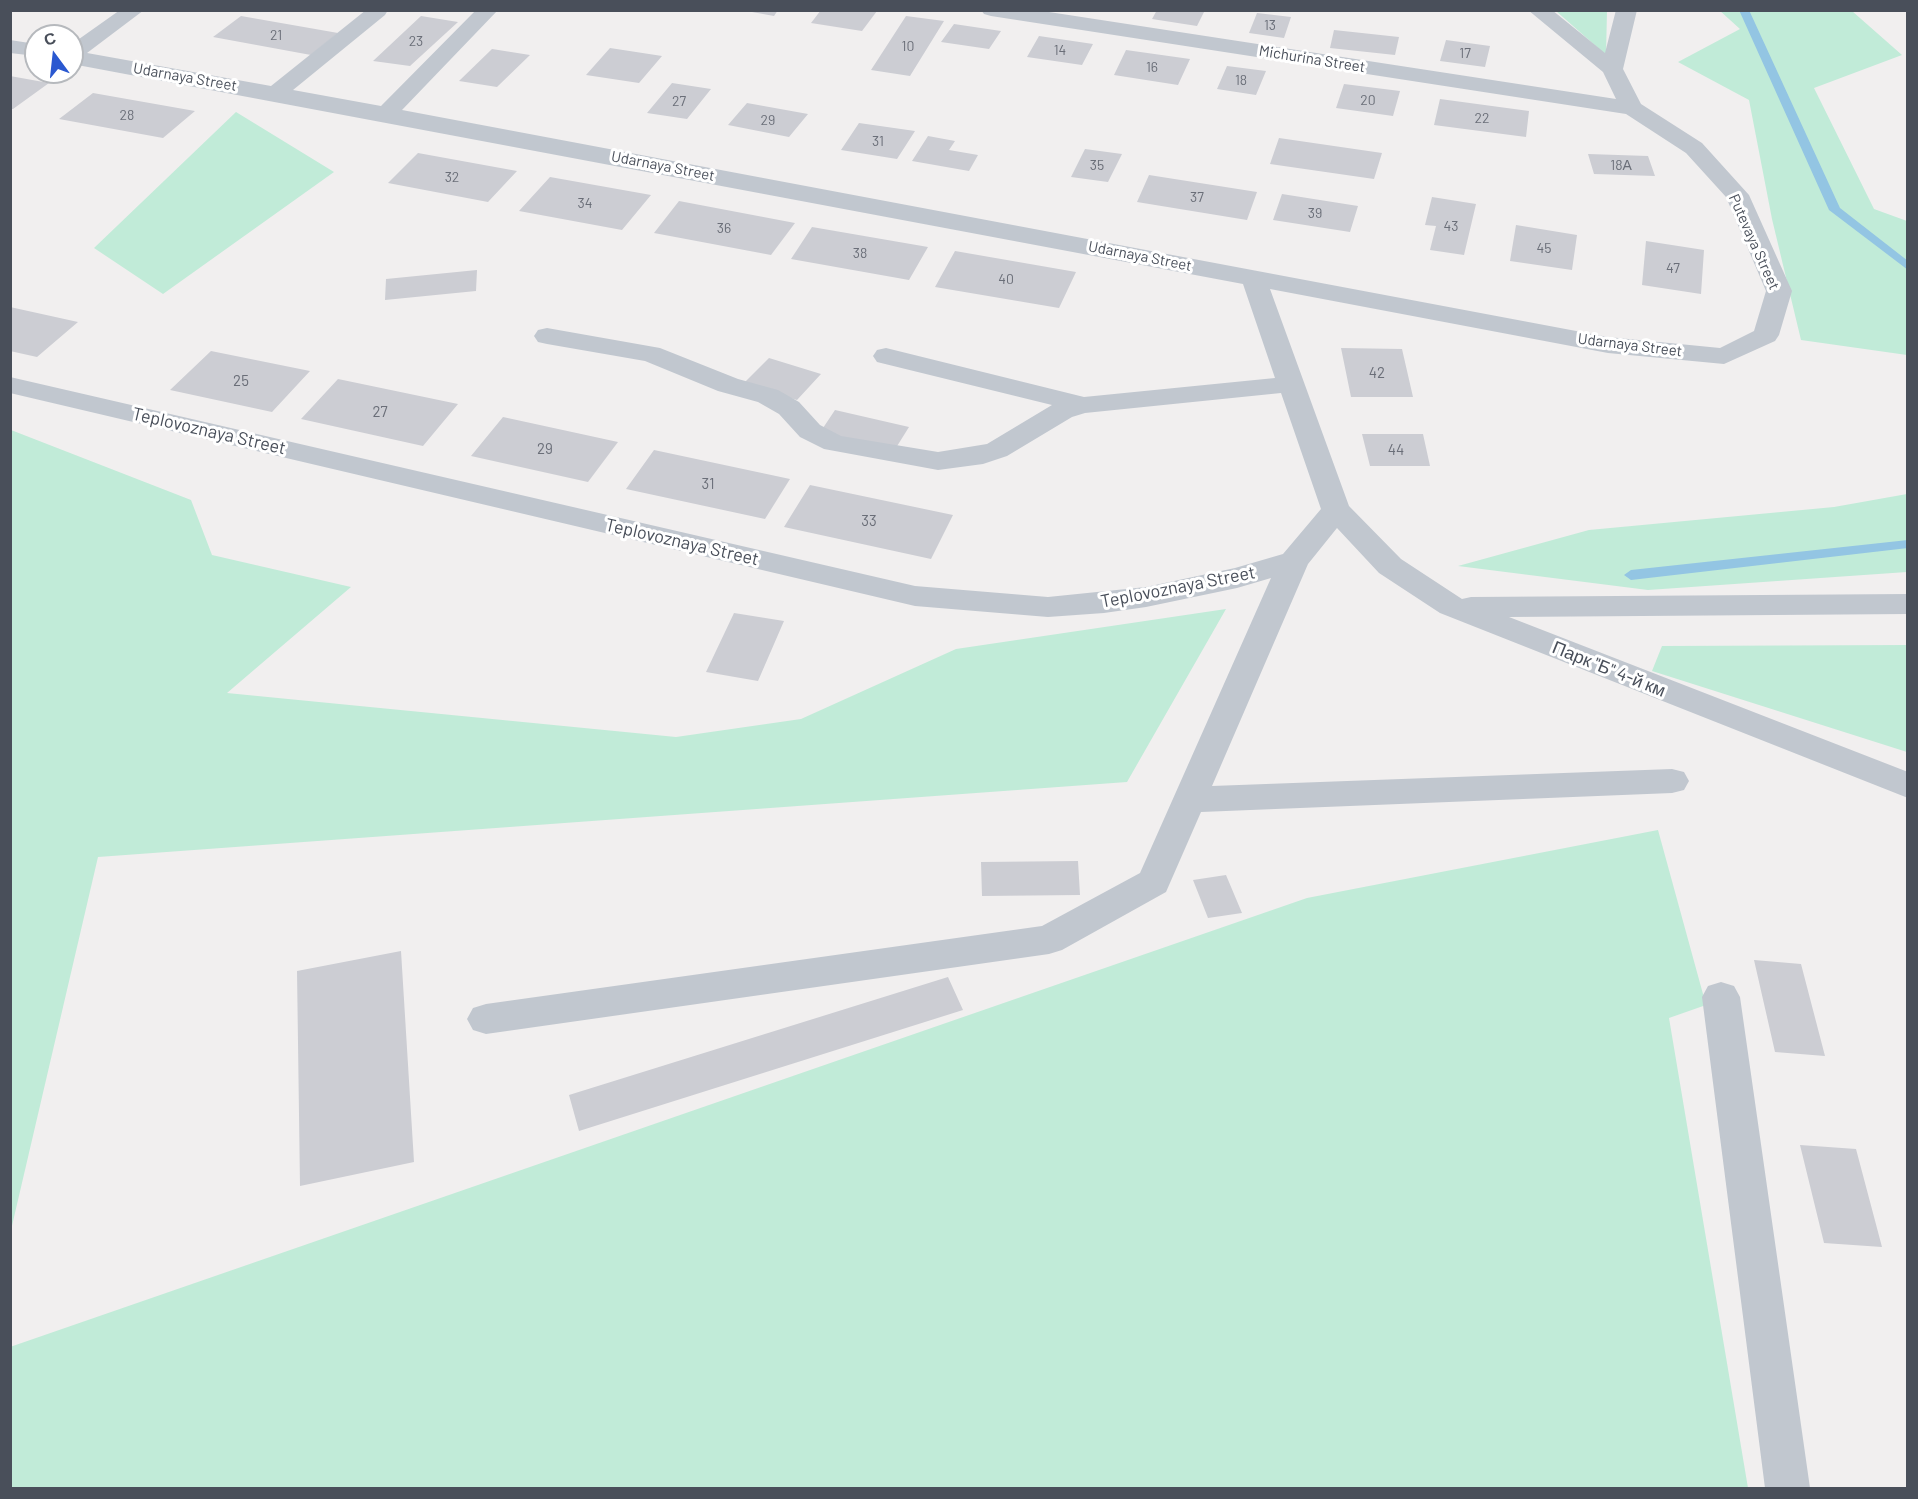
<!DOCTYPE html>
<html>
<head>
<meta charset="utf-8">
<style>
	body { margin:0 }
	#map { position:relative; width:1918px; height:1499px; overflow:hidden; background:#f1efef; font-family:Barlow,sans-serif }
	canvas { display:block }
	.frame { position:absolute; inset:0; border:12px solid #494f5a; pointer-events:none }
	.north { position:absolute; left:24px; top:24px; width:60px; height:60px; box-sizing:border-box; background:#fff; border:2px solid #b6b9bd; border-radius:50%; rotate:345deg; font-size:16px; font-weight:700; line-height:24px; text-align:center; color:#494f5a }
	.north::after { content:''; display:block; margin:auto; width:21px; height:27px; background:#2a58d0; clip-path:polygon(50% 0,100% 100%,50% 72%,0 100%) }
</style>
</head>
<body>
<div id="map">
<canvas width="1918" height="1499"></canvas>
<div class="frame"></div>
<div class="north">С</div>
</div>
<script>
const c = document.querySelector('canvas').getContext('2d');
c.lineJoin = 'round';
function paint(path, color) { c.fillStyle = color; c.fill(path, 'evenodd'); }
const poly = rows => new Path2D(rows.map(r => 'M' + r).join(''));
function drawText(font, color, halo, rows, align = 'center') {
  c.font = font + ' Barlow,sans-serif'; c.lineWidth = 6; c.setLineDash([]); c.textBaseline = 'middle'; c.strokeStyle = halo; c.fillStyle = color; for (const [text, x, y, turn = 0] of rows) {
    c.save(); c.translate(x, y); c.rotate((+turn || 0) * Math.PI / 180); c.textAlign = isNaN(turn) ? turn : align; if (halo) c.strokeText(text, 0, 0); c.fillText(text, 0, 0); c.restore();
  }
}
paint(poly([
	[1719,10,1852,11,1902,55,1814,88,1874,209,1907,221,1907,355,1801,340,1772,219,1749,100,1678,62,1740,29],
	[1556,11,1607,11,1606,55],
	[236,112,334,172,163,294,94,248],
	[11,430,191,500,212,555,351,587,227,693,676,737,801,719,956,649,1226,609,1127,782,98,857,11,1230],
	[1907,494,1907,572,1648,590,1458,566,1589,530,1834,507],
	[1907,645,1907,752,1652,671,1662,646],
	[1658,830,1706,1005,1669,1018,1748,1488,11,1488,10,1347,1307,898]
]), '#c1ebd8');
paint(poly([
	[1739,10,1749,10,1840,208,1908,261,1908,270,1829,210,1739,10],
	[1908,540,1908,548,1631,580,1624,575,1631,570,1908,540]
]), '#93c5e3');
paint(poly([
	[741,10,778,10,774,16],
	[821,10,874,10,877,11,862,31,811,23],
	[1157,10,1205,10,1197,26,1152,19],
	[1257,13,1291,17,1284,38,1249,33],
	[241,16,338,33,311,55,213,37],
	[421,16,458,22,410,66,373,61],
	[906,16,944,21,910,76,871,70],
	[954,24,1001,31,989,49,941,42],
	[1334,30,1399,37,1395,55,1330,48],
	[1039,36,1093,44,1082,65,1027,57],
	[1446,40,1490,46,1485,67,1440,61],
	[610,48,662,56,639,83,586,75],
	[492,49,530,55,497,87,459,81],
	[1126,50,1190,59,1178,85,1114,75],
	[1227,66,1266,71,1256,95,1217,89],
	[10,76,49,83,13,109,10,109],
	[672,83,711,89,687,119,647,113],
	[1344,84,1400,91,1393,116,1336,108],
	[93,93,195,111,163,138,59,119],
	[1440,99,1529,111,1526,137,1434,125],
	[747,103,808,114,789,137,728,125],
	[859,123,915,131,897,159,841,150],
	[928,136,955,141,949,150,978,155,969,171,912,161],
	[1279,138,1382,153,1374,179,1270,164],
	[1085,149,1122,154,1108,182,1071,177],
	[418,153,517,171,488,202,388,183],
	[1588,154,1648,156,1655,176,1594,174],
	[1149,175,1257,192,1247,220,1137,202],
	[550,177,651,195,622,230,519,211],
	[1282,194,1358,206,1350,232,1273,220],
	[1432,197,1476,204,1464,255,1430,250,1436,226,1425,225],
	[679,201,795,223,771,255,654,233],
	[1516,225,1577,235,1572,270,1510,261],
	[812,227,928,247,909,280,791,259],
	[1646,241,1704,250,1701,294,1642,285],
	[955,251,1076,272,1059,308,935,287],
	[477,270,476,291,385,300,386,279],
	[10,307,78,322,37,357,10,351],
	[1341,348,1402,349,1413,397,1351,397],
	[211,351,310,371,272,412,170,390],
	[769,358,821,374,797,400,743,384],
	[338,379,458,404,423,446,301,419],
	[835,410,909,427,894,451,819,434],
	[503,417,618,442,588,482,471,456],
	[1362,434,1423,434,1430,466,1370,466],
	[654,450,790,479,765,519,626,489],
	[810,485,953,515,931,559,784,527],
	[734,613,784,621,758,681,706,672],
	[1078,861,1080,895,982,896,981,862],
	[1226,875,1242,913,1208,918,1193,880],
	[401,951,414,1162,300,1186,297,971],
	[1754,960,1801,964,1825,1056,1775,1052],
	[948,977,963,1010,579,1131,569,1095],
	[1800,1145,1856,1149,1882,1247,1824,1243]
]), '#cccdd3');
paint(poly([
	[120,10,144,10,87,53,271,86,366,10,388,10,385,15,293,90,381,106,476,10,498,10,402,110,1608,337,1720,348,1754,331,1766,291,1726,197,1686,153,1626,114,991,16,984,14,981,10,1036,10,1616,99,1603,72,1528,10,1552,10,1605,53,1616,10,1637,10,1623,69,1641,104,1702,143,1749,195,1792,291,1779,335,1775,341,1724,364,1608,353,1270,289,1349,506,1401,559,1462,599,1471,597,1908,594,1908,614,1509,617,1908,772,1908,798,1440,613,1379,573,1337,528,1308,564,1212,786,1672,769,1684,772,1689,781,1684,790,1672,793,1201,812,1166,892,1062,950,1049,954,486,1034,473,1030,467,1019,473,1008,486,1004,1042,926,1140,873,1271,578,1237,588,1146,607,1104,613,1048,617,915,606,10,393,10,377,915,586,1048,597,1146,587,1235,568,1283,554,1321,509,1281,393,1085,413,1072,417,1007,456,983,464,938,470,824,449,800,437,779,414,758,402,718,391,645,361,547,344,538,342,534,336,538,330,547,328,660,348,738,379,778,390,799,402,820,425,841,436,938,452,987,444,1052,405,877,362,873,356,877,350,886,348,1084,397,1275,378,1243,284,72,64,72,44,120,10],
	[10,40,36,44,36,56,10,53,10,40],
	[1721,982,1734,986,1740,997,1810,1488,1765,1488,1702,997,1708,986,1721,982]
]), '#c1c7cf');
drawText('14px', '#6a6e78', null, [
	["13",1270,25],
	["21",276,35],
	["23",416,41],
	["10",908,46],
	["14",1060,50],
	["17",1465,53],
	["16",1152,67],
	["18",1241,80],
	["20",1368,100],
	["27",679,101],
	["28",127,115],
	["22",1482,118],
	["29",768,120],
	["31",878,141],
	["35",1097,165],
	["18А",1621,165],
	["32",452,177],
	["37",1197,197],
	["34",585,203],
	["39",1315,213],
	["43",1451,226],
	["36",724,228],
	["45",1544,248],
	["38",860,253],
	["47",1673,268],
	["40",1006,279]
]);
drawText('15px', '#494f5a', '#fff', [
	["Michurina Street",1312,59,9],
	["Udarnaya Street",185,77,10],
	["Udarnaya Street",663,166,11],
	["Putevaya Street",1754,242,66],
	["Udarnaya Street",1140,256,11],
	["Udarnaya Street",1630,345,7]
]);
drawText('15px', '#6a6e78', null, [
	["42",1377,373],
	["25",241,381],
	["27",380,412],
	["29",545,449],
	["44",1396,450],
	["31",708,484],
	["33",869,521]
]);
drawText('18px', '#494f5a', '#fff', [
	["Teplovoznaya Street",209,431,13],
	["Teplovoznaya Street",682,542,13],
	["Teplovoznaya Street",1178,587,-11],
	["Парк \"Б\" 4-й км",1609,669,22]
]);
</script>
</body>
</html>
